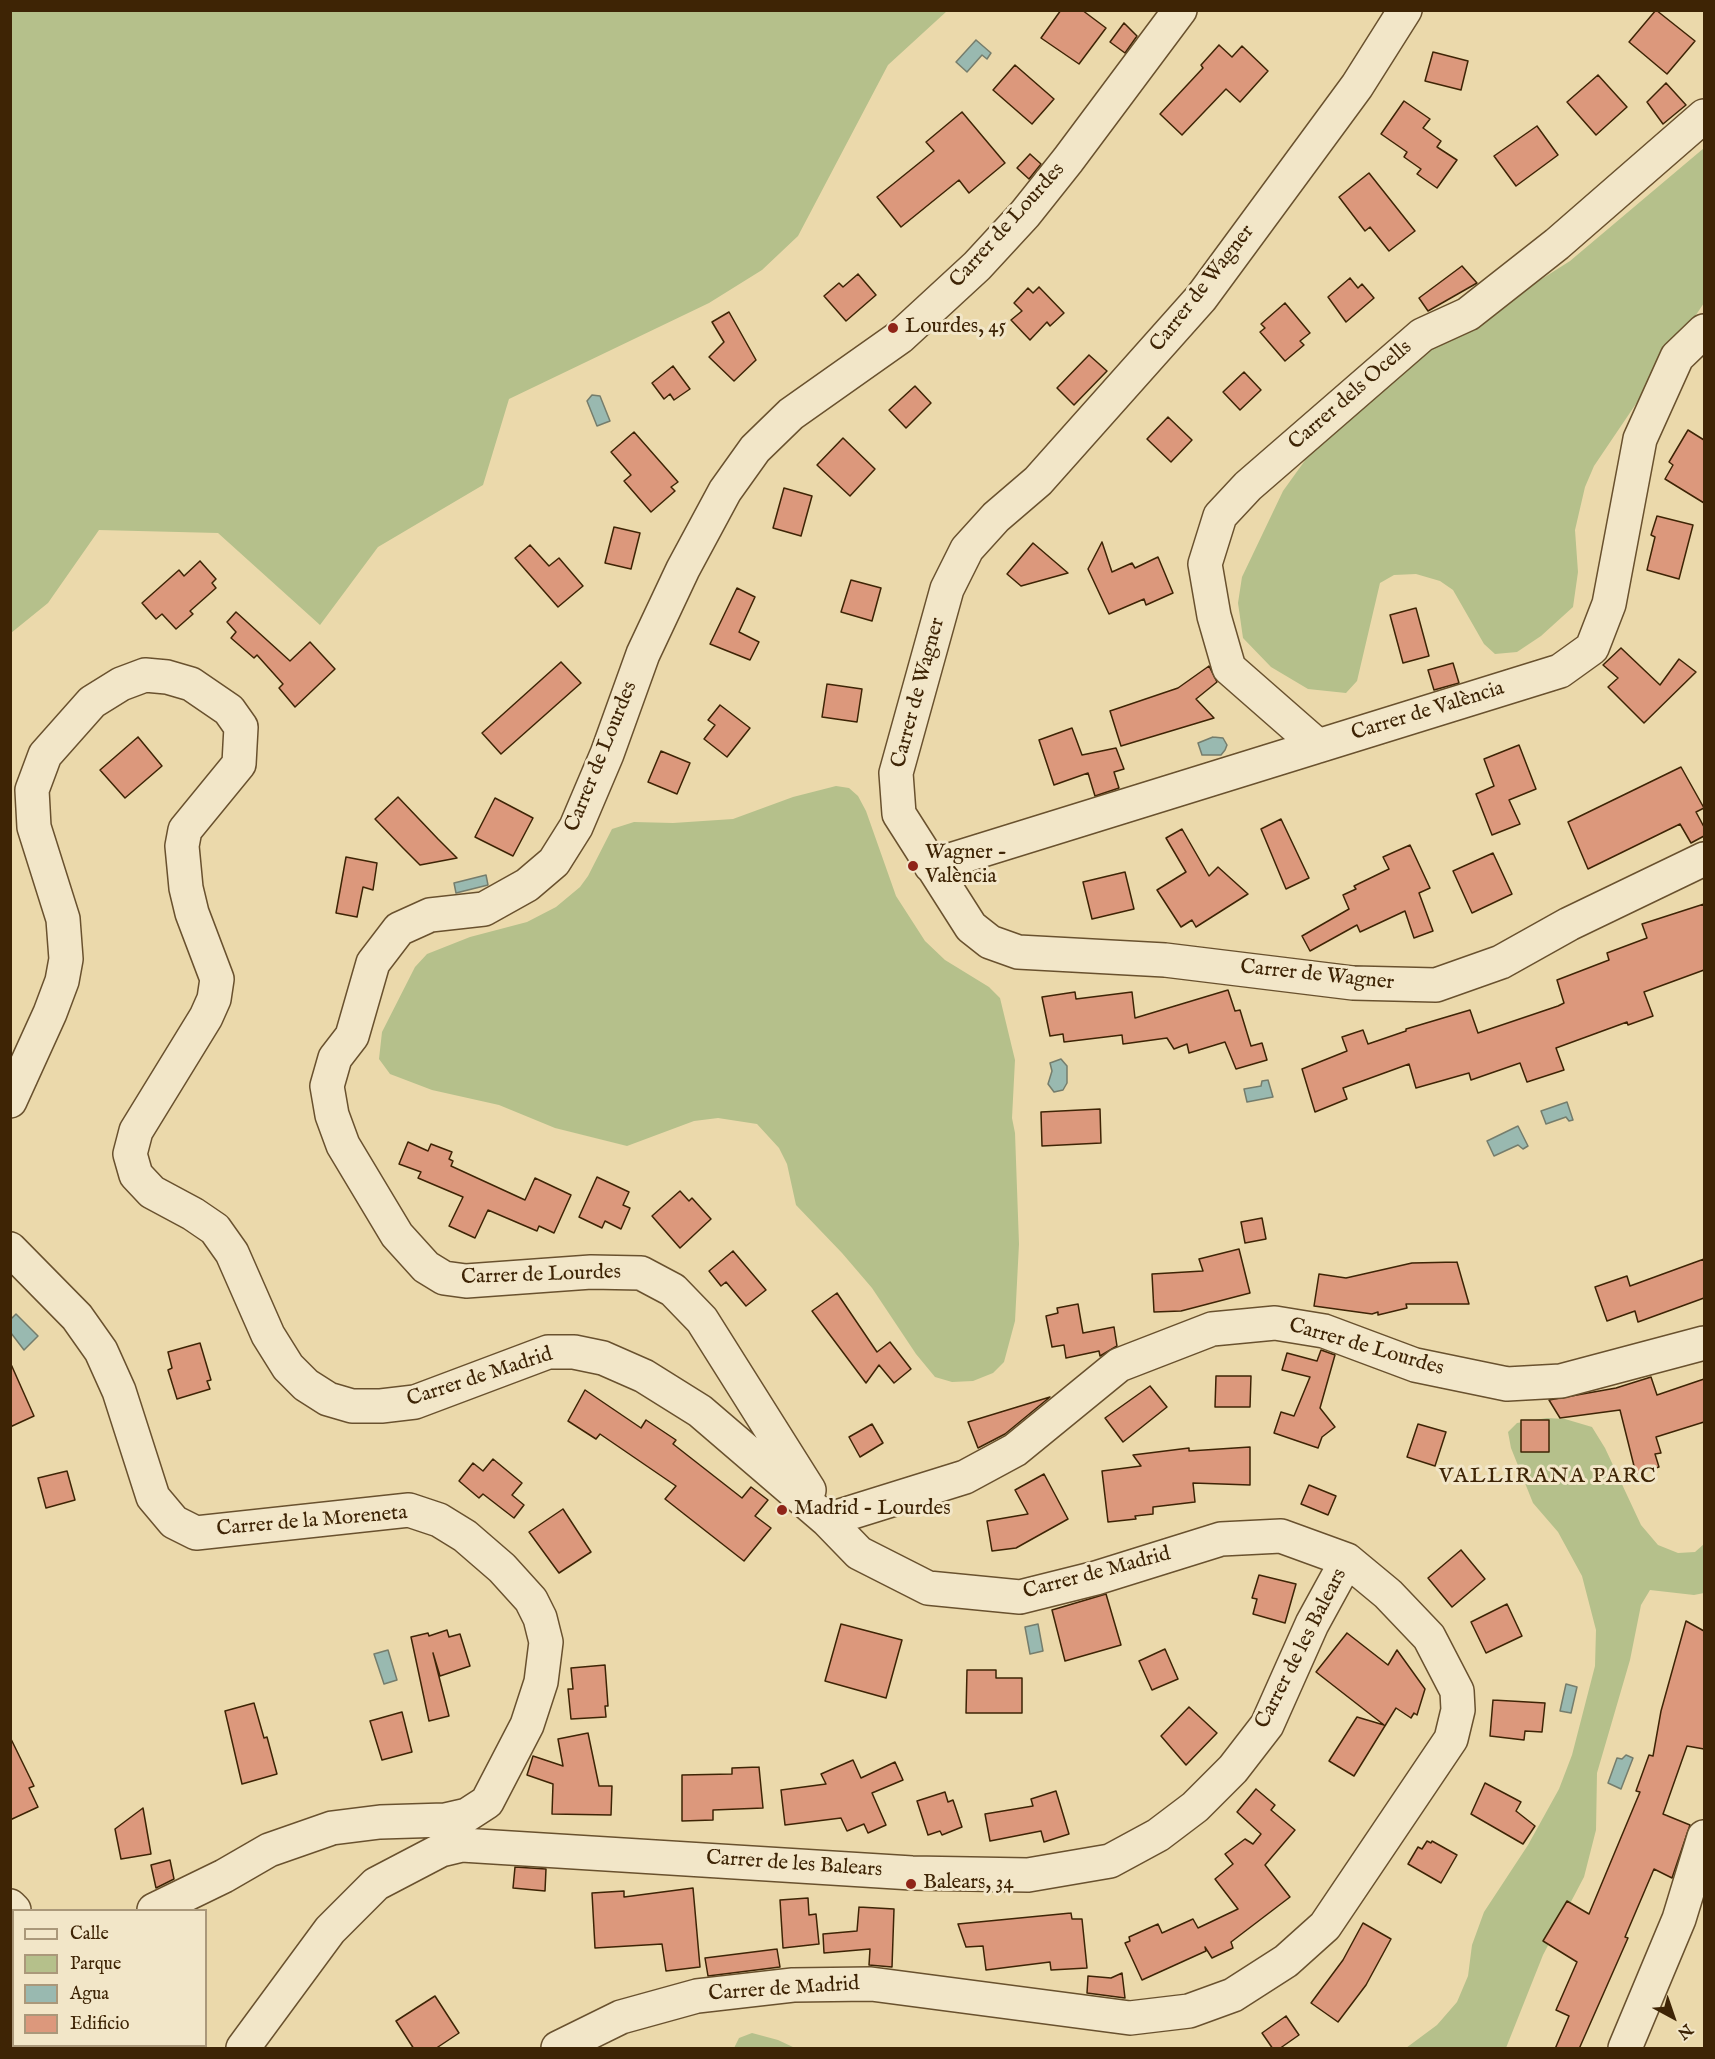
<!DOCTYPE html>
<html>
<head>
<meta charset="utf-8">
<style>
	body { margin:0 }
	#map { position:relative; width:1715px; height:2059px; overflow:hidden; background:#ebd9ab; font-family:"IM FELL English",serif }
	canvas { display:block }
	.frame { position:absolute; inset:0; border:12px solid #3e2405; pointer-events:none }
	.legend { position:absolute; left:12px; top:1909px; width:195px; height:138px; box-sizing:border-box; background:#f2e6c8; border:2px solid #aa987a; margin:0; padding:8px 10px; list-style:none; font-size:18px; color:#3e2405 }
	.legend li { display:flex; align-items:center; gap:12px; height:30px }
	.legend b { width:30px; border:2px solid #aa987a }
	.north { position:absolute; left:1643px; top:1987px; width:60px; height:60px; -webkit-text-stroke:4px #f2e6c8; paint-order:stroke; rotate:140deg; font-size:16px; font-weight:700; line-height:24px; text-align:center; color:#3e2405 }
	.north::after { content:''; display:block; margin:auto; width:21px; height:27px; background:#3e2405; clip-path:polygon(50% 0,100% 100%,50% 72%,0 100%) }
</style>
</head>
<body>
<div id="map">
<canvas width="1715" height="2059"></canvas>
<div class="frame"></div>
<ul class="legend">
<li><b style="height:8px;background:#f2e6c8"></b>Calle</li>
<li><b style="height:16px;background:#b5c08b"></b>Parque</li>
<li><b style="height:16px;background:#99b9b0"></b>Agua</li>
<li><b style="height:16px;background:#dc987c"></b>Edificio</li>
</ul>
<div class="north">N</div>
</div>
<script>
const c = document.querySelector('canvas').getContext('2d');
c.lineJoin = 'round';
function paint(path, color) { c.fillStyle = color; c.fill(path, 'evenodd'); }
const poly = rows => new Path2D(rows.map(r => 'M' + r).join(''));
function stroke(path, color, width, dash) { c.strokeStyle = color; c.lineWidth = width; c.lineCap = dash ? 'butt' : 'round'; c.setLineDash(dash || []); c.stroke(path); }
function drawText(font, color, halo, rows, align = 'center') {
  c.font = font + ' "IM FELL English",serif'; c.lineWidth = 6; c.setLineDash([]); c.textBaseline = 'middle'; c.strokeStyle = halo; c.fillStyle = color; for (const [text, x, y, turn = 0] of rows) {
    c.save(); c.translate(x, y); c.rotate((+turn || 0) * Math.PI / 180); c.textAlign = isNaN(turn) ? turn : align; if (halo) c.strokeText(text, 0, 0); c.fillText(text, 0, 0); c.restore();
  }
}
paint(poly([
	[11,10,947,10,947,11,888,65,798,236,762,270,709,303,509,399,483,485,378,547,320,625,218,533,99,530,48,603,11,633],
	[1704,148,1704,303,1594,466,1585,487,1575,530,1578,572,1573,607,1541,636,1517,652,1495,654,1484,644,1453,590,1440,581,1416,574,1394,575,1380,583,1357,681,1346,693,1308,689,1271,667,1243,638,1238,603,1242,577,1283,491,1306,459,1395,372,1570,261],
	[836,786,849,788,858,796,866,811,896,896,925,941,945,960,989,987,1000,998,1015,1060,1012,1118,1015,1133,1019,1244,1015,1321,1004,1362,993,1373,973,1381,952,1382,935,1377,916,1354,872,1288,842,1253,796,1205,787,1164,779,1148,757,1124,718,1118,694,1121,627,1146,555,1128,499,1105,432,1090,390,1074,379,1059,382,1032,415,967,427,954,470,937,527,922,556,907,580,887,588,876,612,829,634,822,673,823,733,819,793,797],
	[1547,1418,1565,1419,1592,1427,1605,1448,1641,1525,1658,1545,1678,1553,1695,1552,1704,1544,1704,1593,1694,1595,1650,1590,1641,1605,1630,1660,1597,1773,1596,1830,1584,1877,1543,1955,1506,2048,1406,2048,1437,2025,1457,2002,1468,1976,1472,1945,1484,1912,1528,1845,1559,1789,1572,1755,1595,1666,1596,1630,1582,1576,1558,1532,1533,1503,1511,1448,1508,1432,1517,1423],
	[752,2033,778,2040,795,2048,734,2048,739,2038]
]), '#b5c08b');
const water = poly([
	[976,40,991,53,987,59,982,55,967,72,956,62,976,40],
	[592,395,600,396,610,421,597,426,587,401,592,395],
	[1213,737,1223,738,1227,745,1225,750,1221,755,1202,755,1198,743,1213,737],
	[486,875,488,885,456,893,454,883,486,875],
	[1061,1059,1067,1066,1067,1083,1063,1090,1054,1092,1048,1084,1052,1071,1050,1063,1061,1059],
	[1268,1080,1273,1097,1247,1102,1244,1089,1261,1086,1262,1081,1268,1080],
	[1567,1102,1573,1120,1569,1121,1566,1117,1546,1124,1541,1111,1567,1102],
	[1518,1126,1528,1146,1523,1149,1518,1145,1494,1156,1487,1141,1518,1126],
	[16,1314,38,1336,24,1350,11,1333,11,1319,16,1314],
	[1038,1624,1043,1651,1030,1654,1025,1627,1038,1624],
	[388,1650,397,1680,384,1684,374,1654,388,1650],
	[1566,1684,1577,1687,1571,1713,1560,1711,1566,1684],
	[1626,1755,1633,1758,1621,1789,1608,1783,1617,1758,1622,1759,1626,1755]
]);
paint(water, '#99b9b0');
stroke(water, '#757d6c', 1.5);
const building = poly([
	[1061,10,1082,10,1106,28,1079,64,1041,38,1061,10],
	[1656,10,1695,41,1667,74,1629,42,1656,10],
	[1124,23,1137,36,1125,53,1110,42,1124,23],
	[1219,45,1232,57,1242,46,1268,71,1240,102,1226,89,1182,135,1160,114,1203,68,1201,65,1219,45],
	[1433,52,1468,61,1461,90,1425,81,1433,52],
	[1015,65,1054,99,1032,124,993,90,1015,65],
	[1598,75,1627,107,1596,135,1567,102,1598,75],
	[1666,83,1686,105,1663,124,1647,102,1666,83],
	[1404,101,1430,119,1423,128,1441,141,1437,147,1457,160,1437,188,1417,174,1421,169,1404,157,1407,152,1381,134,1404,101],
	[962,112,1005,163,969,193,959,180,901,227,877,197,934,151,926,142,962,112],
	[1537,126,1558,155,1516,186,1494,156,1537,126],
	[1030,154,1041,164,1029,179,1017,168,1030,154],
	[1369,173,1415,231,1389,251,1370,227,1365,231,1339,197,1369,173],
	[1462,266,1477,283,1428,311,1419,298,1462,266],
	[858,274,876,295,846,321,824,296,839,283,843,287,858,274],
	[1350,278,1358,288,1362,284,1374,298,1346,322,1328,297,1350,278],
	[1039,287,1064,313,1050,326,1047,322,1030,340,1011,320,1022,311,1014,303,1028,288,1033,293,1039,287],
	[1285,303,1310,333,1300,341,1304,345,1285,361,1260,332,1265,328,1261,324,1285,303],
	[729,312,756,360,734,381,709,357,724,342,712,322,729,312],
	[1089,355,1107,371,1074,405,1057,388,1089,355],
	[673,366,690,389,674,400,670,394,664,399,652,383,673,366],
	[1244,372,1261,390,1240,410,1223,392,1244,372],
	[915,386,931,403,906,428,889,410,915,386],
	[1168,417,1192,440,1171,462,1147,439,1168,417],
	[1688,430,1704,440,1704,503,1665,479,1673,465,1669,462,1688,430],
	[634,432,678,482,671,487,675,491,651,512,624,481,631,475,611,452,634,432],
	[843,438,875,469,850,496,817,465,843,438],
	[784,488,812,496,801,536,773,528,784,488],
	[1657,516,1693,525,1679,579,1647,570,1655,537,1651,535,1657,516],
	[614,527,640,533,631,569,605,563,614,527],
	[1102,542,1112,572,1132,563,1135,568,1158,557,1173,593,1146,605,1144,599,1109,614,1088,569,1102,542],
	[1033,543,1068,573,1021,586,1007,574,1033,543],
	[530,545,549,566,559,558,583,586,558,607,515,558,530,545],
	[200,561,216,579,212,583,216,588,190,611,193,614,176,629,162,614,156,619,142,603,179,570,184,576,200,561],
	[851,580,881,588,872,621,841,612,851,580],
	[737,588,755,597,739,632,759,642,750,660,710,644,737,588],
	[1416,608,1429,656,1403,663,1390,615,1416,608],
	[236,612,290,661,310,642,335,669,295,707,279,688,283,684,257,655,254,658,231,638,236,632,227,622,236,612],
	[1621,648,1660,685,1679,659,1696,672,1644,723,1608,687,1618,678,1603,665,1621,648],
	[561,662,581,683,501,754,482,733,561,662],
	[1453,663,1459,683,1434,690,1428,670,1453,663],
	[1209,666,1217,682,1196,699,1214,718,1121,746,1110,711,1178,688,1209,666],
	[827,684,862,689,857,722,822,717,827,684],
	[720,705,750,728,727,757,704,739,715,725,708,720,720,705],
	[1072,728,1082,755,1116,748,1124,769,1114,772,1119,788,1095,796,1088,773,1054,785,1039,740,1072,728],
	[138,737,162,766,125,798,100,770,138,737],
	[1519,745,1536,789,1509,800,1520,824,1492,835,1476,794,1494,786,1484,759,1519,745],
	[661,751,690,763,677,794,648,782,661,751],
	[1681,767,1704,808,1696,812,1704,827,1704,836,1691,843,1680,824,1588,869,1568,822,1681,767],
	[398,797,438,839,457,858,420,865,403,848,375,819,398,797],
	[495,798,533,818,513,856,475,837,495,798],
	[1281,819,1309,878,1286,889,1261,829,1281,819],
	[1182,829,1209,876,1218,867,1248,894,1196,927,1192,920,1181,927,1157,890,1186,872,1166,838,1182,829],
	[1410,845,1430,888,1419,893,1433,931,1414,938,1405,911,1360,932,1357,925,1310,951,1302,936,1349,909,1343,895,1356,889,1354,886,1389,869,1383,857,1410,845],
	[1493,853,1512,894,1472,913,1453,871,1493,853],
	[346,857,377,863,373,890,363,887,357,917,336,913,346,857],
	[1125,872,1134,909,1092,919,1083,882,1125,872],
	[1704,904,1704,970,1644,992,1653,1016,1628,1025,1627,1022,1556,1048,1564,1070,1527,1082,1520,1063,1471,1080,1469,1073,1416,1088,1409,1064,1343,1088,1347,1099,1315,1112,1302,1069,1347,1051,1342,1037,1363,1030,1368,1044,1406,1031,1406,1029,1470,1010,1478,1033,1558,1006,1564,1003,1557,980,1609,960,1607,953,1647,938,1642,924,1704,904],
	[1228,990,1235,1011,1240,1010,1251,1046,1262,1043,1267,1060,1236,1069,1225,1042,1189,1053,1187,1044,1174,1049,1167,1038,1123,1044,1122,1035,1064,1042,1063,1034,1050,1036,1042,997,1075,992,1076,999,1132,992,1135,1018,1228,990],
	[1100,1109,1101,1143,1042,1146,1041,1112,1100,1109],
	[408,1142,428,1151,431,1144,452,1152,449,1159,453,1161,451,1166,525,1200,535,1178,571,1195,554,1233,539,1226,537,1231,488,1210,475,1238,449,1226,463,1197,418,1178,421,1172,399,1164,408,1142],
	[597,1177,629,1192,623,1205,630,1208,621,1229,605,1221,602,1228,579,1217,597,1177],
	[680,1191,689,1201,692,1198,711,1219,680,1248,652,1216,680,1191],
	[1262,1218,1266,1239,1245,1243,1241,1222,1262,1218],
	[1239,1249,1250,1293,1181,1311,1154,1312,1152,1274,1203,1271,1199,1259,1239,1249],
	[733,1251,766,1290,746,1306,726,1282,721,1286,709,1271,733,1251],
	[1704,1259,1704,1298,1638,1322,1635,1311,1607,1321,1595,1287,1627,1276,1630,1286,1704,1259],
	[1457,1262,1469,1304,1406,1304,1407,1308,1378,1315,1378,1312,1372,1314,1314,1306,1319,1274,1346,1278,1412,1263,1457,1262],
	[837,1293,877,1352,890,1342,911,1369,894,1383,879,1365,866,1383,812,1311,837,1293],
	[1078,1304,1083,1333,1114,1327,1117,1346,1100,1356,1099,1351,1066,1358,1064,1345,1052,1347,1046,1316,1058,1313,1057,1308,1078,1304],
	[200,1343,211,1380,207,1381,210,1389,177,1399,168,1370,172,1368,168,1352,200,1343],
	[1321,1350,1335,1355,1320,1408,1335,1427,1322,1437,1318,1448,1274,1433,1281,1412,1294,1416,1310,1377,1282,1370,1287,1353,1317,1361,1321,1350],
	[10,1362,34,1416,10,1427,10,1362],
	[1216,1376,1251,1376,1250,1407,1215,1407,1216,1376],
	[1651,1377,1657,1395,1704,1379,1704,1422,1656,1437,1661,1453,1655,1454,1659,1467,1636,1474,1620,1410,1560,1418,1549,1400,1616,1388,1651,1377],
	[1150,1386,1167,1407,1123,1442,1105,1418,1150,1386],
	[585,1390,641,1428,646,1420,676,1440,673,1444,742,1498,751,1487,768,1500,755,1516,771,1528,744,1561,665,1499,676,1486,600,1434,596,1439,568,1421,585,1390],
	[1050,1397,1005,1434,978,1448,968,1422,1050,1397],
	[1521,1420,1549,1420,1549,1452,1521,1452,1521,1420],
	[872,1424,883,1443,860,1457,849,1437,872,1424],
	[1418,1424,1446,1432,1435,1466,1407,1457,1418,1424],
	[1250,1447,1250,1485,1193,1483,1195,1502,1153,1507,1153,1514,1135,1516,1136,1519,1108,1522,1102,1471,1141,1466,1133,1455,1189,1448,1189,1451,1250,1447],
	[493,1459,522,1483,512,1495,524,1505,514,1518,483,1494,479,1498,459,1481,473,1463,483,1471,493,1459],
	[67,1471,75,1500,46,1508,38,1478,67,1471],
	[1044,1474,1068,1519,1016,1548,992,1551,987,1521,1028,1514,1015,1490,1044,1474],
	[1309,1485,1336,1496,1328,1515,1301,1504,1309,1485],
	[563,1509,591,1552,559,1573,529,1532,563,1509],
	[1461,1550,1485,1579,1452,1607,1428,1578,1461,1550],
	[1259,1575,1296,1584,1285,1623,1253,1614,1257,1599,1252,1598,1259,1575],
	[1106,1594,1121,1645,1065,1661,1052,1610,1106,1594],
	[1507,1604,1522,1636,1486,1653,1471,1622,1507,1604],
	[1686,1621,1704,1631,1704,1749,1687,1746,1663,1814,1690,1825,1672,1878,1654,1869,1625,1937,1628,1938,1579,2049,1555,2049,1569,2016,1556,2010,1577,1962,1543,1941,1567,1901,1589,1914,1640,1792,1636,1791,1649,1755,1653,1756,1661,1711,1686,1621],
	[841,1624,902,1640,886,1698,825,1681,841,1624],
	[447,1630,449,1637,460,1634,470,1666,440,1676,433,1653,449,1716,429,1721,411,1637,428,1633,429,1636,447,1630],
	[1347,1633,1388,1665,1397,1650,1425,1689,1417,1715,1414,1713,1411,1718,1396,1708,1354,1776,1329,1761,1357,1717,1384,1725,1316,1672,1347,1633],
	[1165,1649,1178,1679,1152,1690,1139,1661,1165,1649],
	[605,1665,608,1706,605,1706,606,1717,571,1719,568,1689,573,1689,571,1668,605,1665],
	[967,1670,996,1670,996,1678,1022,1678,1022,1713,966,1713,967,1670],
	[1493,1700,1545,1703,1542,1732,1525,1731,1524,1740,1490,1736,1493,1700],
	[254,1703,264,1738,267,1737,277,1774,242,1784,225,1711,254,1703],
	[1189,1707,1217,1733,1186,1765,1161,1736,1189,1707],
	[402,1712,412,1752,382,1760,370,1721,402,1712],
	[588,1733,599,1786,612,1786,611,1815,552,1814,553,1784,527,1775,533,1756,563,1766,558,1739,588,1733],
	[10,1737,34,1786,29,1788,38,1807,10,1820,10,1737],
	[853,1760,861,1778,895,1762,903,1780,872,1793,886,1825,868,1833,864,1824,847,1831,841,1818,785,1825,781,1790,826,1784,821,1774,853,1760],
	[759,1767,763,1808,713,1810,713,1820,682,1821,682,1775,732,1774,732,1768,759,1767],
	[1485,1783,1521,1802,1516,1811,1535,1826,1523,1844,1471,1814,1485,1783],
	[1256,1789,1275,1805,1271,1810,1295,1830,1265,1865,1290,1897,1231,1942,1233,1948,1212,1958,1205,1947,1206,1951,1142,1980,1125,1943,1130,1941,1129,1937,1158,1924,1162,1933,1193,1919,1198,1928,1238,1909,1215,1879,1233,1864,1225,1854,1245,1839,1253,1844,1261,1834,1237,1812,1256,1789],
	[1056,1791,1069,1834,1044,1842,1041,1831,990,1841,985,1814,1033,1806,1031,1799,1056,1791],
	[945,1792,948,1802,953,1800,962,1827,942,1835,940,1831,928,1835,917,1801,945,1792],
	[143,1808,151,1854,121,1859,115,1829,143,1808],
	[1427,1841,1431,1843,1432,1841,1457,1855,1441,1883,1408,1864,1418,1847,1422,1849,1427,1841],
	[170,1860,174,1879,156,1888,151,1865,170,1860],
	[515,1867,546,1869,545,1891,513,1888,515,1867],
	[693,1888,700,1967,666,1971,662,1944,595,1948,592,1893,624,1891,624,1897,693,1888],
	[808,1898,809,1915,816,1914,819,1944,783,1948,780,1900,808,1898],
	[859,1907,894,1909,892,1967,869,1965,870,1949,824,1953,823,1934,857,1931,859,1907],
	[1071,1913,1072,1919,1082,1919,1087,1968,1051,1970,1050,1962,986,1970,983,1946,966,1947,958,1924,1071,1913],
	[1363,1923,1391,1939,1366,1985,1338,2022,1311,2003,1343,1960,1363,1923],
	[777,1949,780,1967,708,1976,705,1958,777,1949],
	[1122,1973,1125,1998,1087,1993,1088,1976,1111,1978,1122,1973],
	[435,1996,459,2033,435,2049,414,2049,396,2021,435,1996],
	[1286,2016,1299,2035,1279,2049,1273,2049,1262,2033,1286,2016]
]);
paint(building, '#dc987c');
stroke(building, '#3e2405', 1.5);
const minor = poly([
	[1405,10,1357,86,1201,298,1038,481,996,517,967,549,947,589,896,773,899,814,971,927,990,942,1018,952,1165,960,1353,983,1436,985,1501,962,1569,924,1704,859],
	[1318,746,1229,668,1214,616,1205,564,1220,516,1248,486,1422,335,1468,314,1557,244,1704,116],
	[931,866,1560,671,1592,648,1609,604,1640,439,1677,357,1704,331],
	[10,1101,50,1013,62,981,66,959,63,919,34,827,32,790,45,755,92,702,121,684,145,675,167,677,191,684,229,710,241,727,239,764,185,830,182,846,186,888,192,913,217,979,214,999,206,1017,136,1131,130,1154,136,1175,152,1192,193,1214,215,1229,232,1253,268,1335,288,1367,306,1385,328,1399,352,1406,381,1406,415,1402,548,1352,574,1352,603,1358,644,1376,700,1411,827,1520,859,1553,928,1588,1020,1597,1096,1578,1221,1539,1281,1536,1347,1560,1388,1594,1429,1637,1457,1691,1458,1710,1451,1739,1325,1926,1286,1961,1233,1995,1189,2011,1130,2018,871,1984,793,1985,697,1996,621,2017,558,2048],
	[10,1249,77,1317,101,1351,119,1391,153,1497,174,1522,196,1533,409,1510,439,1520,465,1536,502,1568,531,1600,540,1618,546,1642,541,1682,527,1725,487,1802,467,1815,445,1820,380,1822,332,1828,269,1850,224,1876,154,1910],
	[809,1490,702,1320,673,1290,641,1273,591,1272,466,1281,444,1278,426,1267,397,1235,343,1145,332,1115,327,1086,335,1058,352,1036,373,963,399,929,430,915,484,909,527,885,554,862,576,827,607,754,643,654,683,569,725,491,755,449,791,414,900,337,977,266,1025,214,1068,160,1180,10],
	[827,1520,965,1477,1015,1450,1119,1365,1212,1329,1275,1323,1324,1331,1415,1365,1507,1384,1561,1381,1704,1343],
	[10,1906,14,1910],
	[243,2048,330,1930,376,1884,441,1850,462,1845,912,1873,1028,1875,1110,1861,1158,1835,1195,1807,1233,1769,1267,1725,1312,1624,1347,1560],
	[1625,2048,1679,1919,1704,1837]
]);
stroke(minor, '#69512e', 36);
stroke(minor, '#f2e6c8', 33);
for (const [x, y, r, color] of [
	[893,328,6,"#8f2418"],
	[913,866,6,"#8f2418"],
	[782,1510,6,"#8f2418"],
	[911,1884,6,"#8f2418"]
]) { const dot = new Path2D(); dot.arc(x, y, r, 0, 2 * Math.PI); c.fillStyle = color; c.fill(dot); stroke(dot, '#f2e6c8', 2); }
drawText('21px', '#3e2405', '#f2e6c8', [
	["Carrer de Lourdes",1008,226,-48],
	["Carrer de Wagner",1203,289,-52],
	["Carrer dels Ocells",1351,396,-41],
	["Carrer de Wagner",919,693,-75],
	["Carrer de València",1428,712,-17],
	["Carrer de Lourdes",602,757,-68],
	["Carrer de Wagner",1317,976,6],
	["Carrer de Lourdes",541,1276,-2],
	["Carrer de Lourdes",1366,1348,16],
	["Carrer de Madrid",480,1378,-18],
	["Carrer de la Moreneta",312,1522,-5],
	["Carrer de Madrid",1097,1574,-15],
	["Carrer de les Balears",1302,1649,-63],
	["Carrer de les Balears",794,1865,4],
	["Carrer de Madrid",784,1990,-4]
]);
drawText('21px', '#3e2405', '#f2e6c8', [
	["Lourdes, 45",905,328],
	["Wagner -",925,854],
	["València",925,878],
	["Madrid - Lourdes",794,1510],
	["Balears, 34",923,1884]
], 'left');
c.letterSpacing = '1.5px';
drawText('22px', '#3e2405', '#f2e6c8', [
	["VALLIRANA PARC",1548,1477]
]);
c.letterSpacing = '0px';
</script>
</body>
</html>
